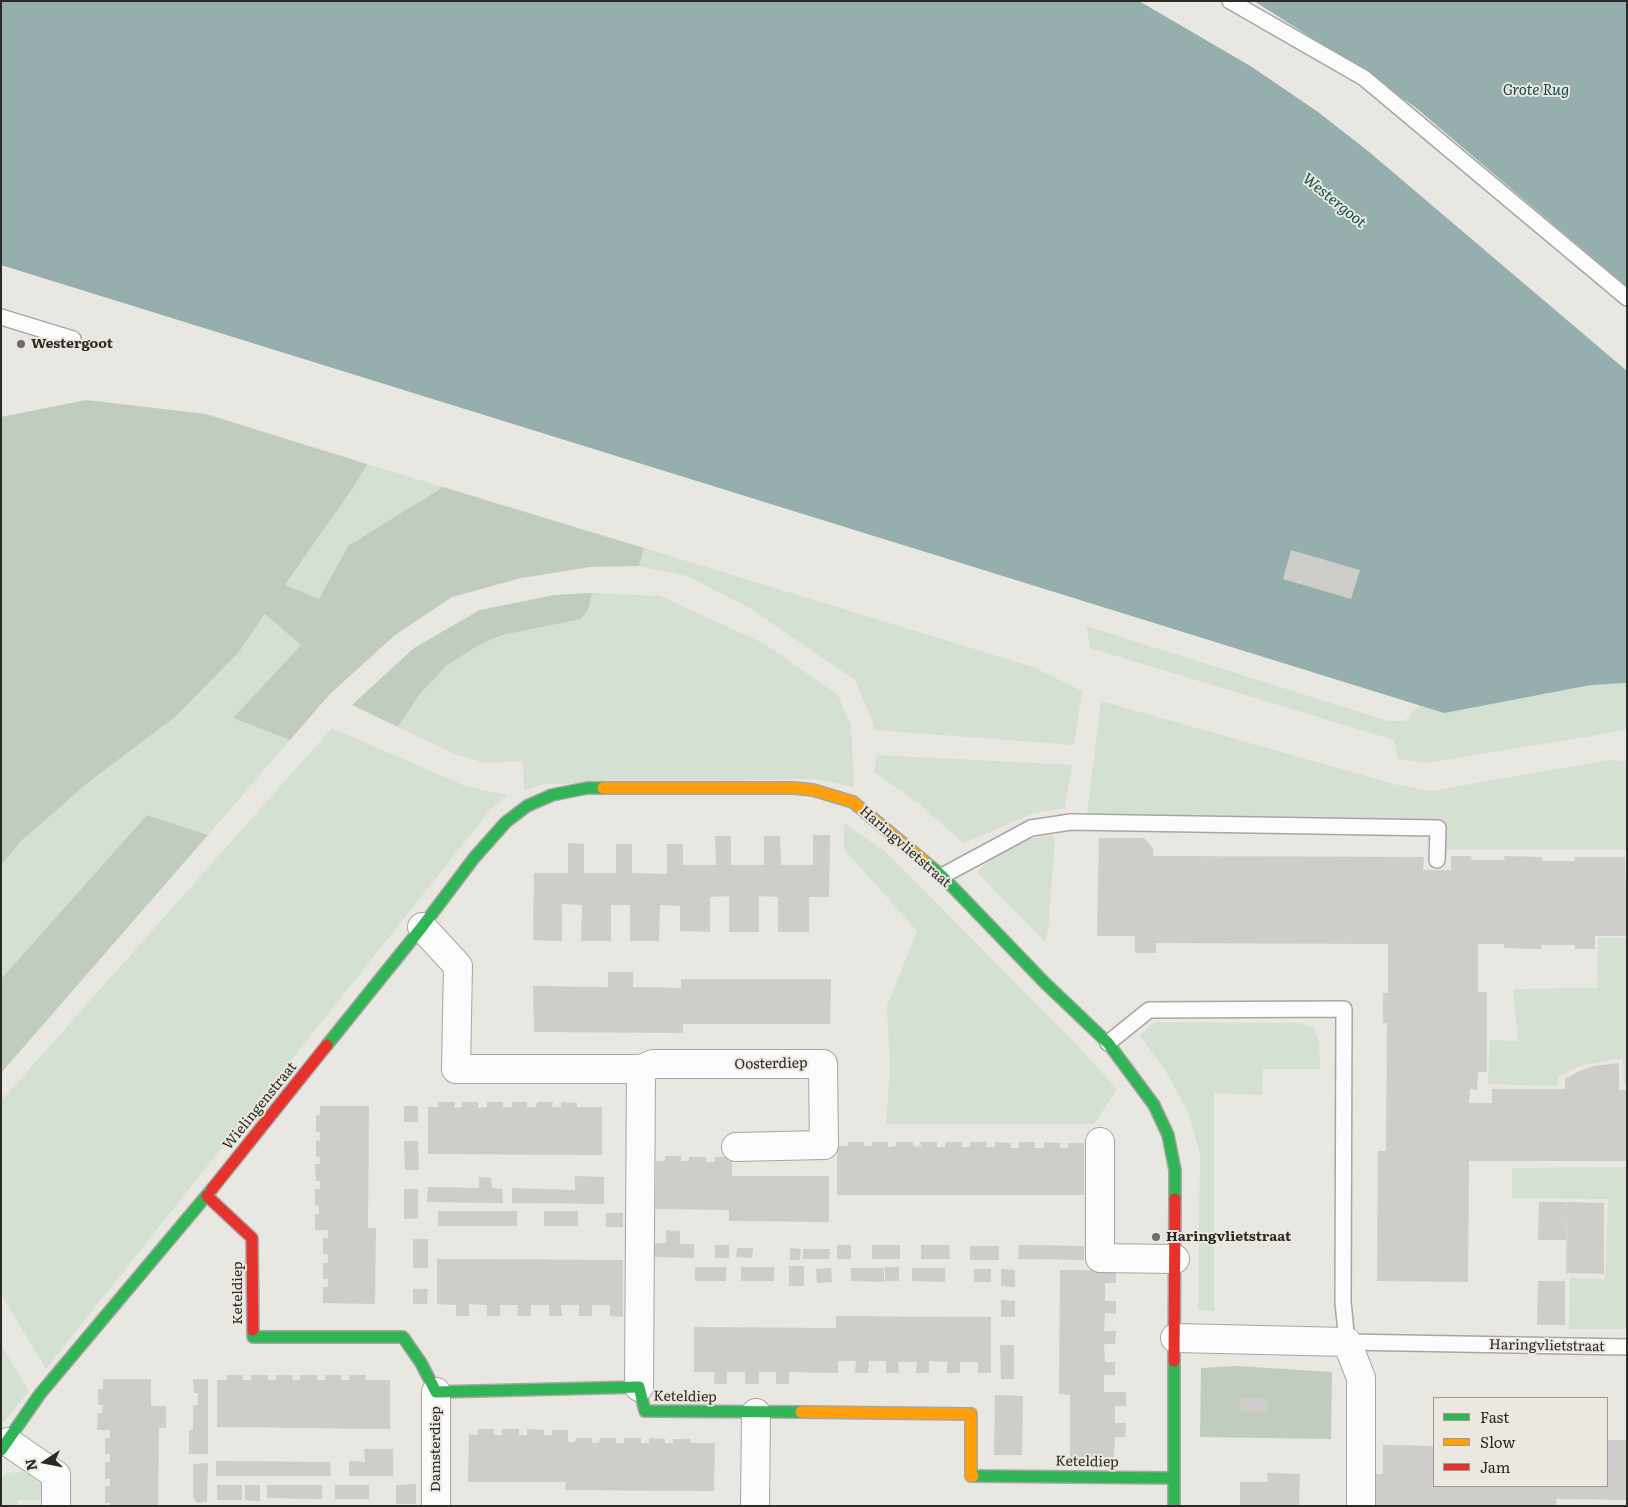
<!DOCTYPE html>
<html>
<head>
<meta charset="utf-8">
<style>
	body { margin:0 }
	#map { position:relative; width:1628px; height:1507px; overflow:hidden; background:#e8e7e2; font-family:Literata,serif }
	canvas { display:block }
	.frame { position:absolute; inset:0; border:2px solid #2b2a26; pointer-events:none }
	.legend { position:absolute; left:1433px; top:1397px; width:175px; height:90px; box-sizing:border-box; background:#ebe8df; border:1px solid #9e9c95; margin:0; padding:6px 9px; list-style:none; font-size:15px; color:#2b2a26 }
	.legend li { display:flex; align-items:center; gap:10px; height:25px }
	.legend b { width:25px; border:1px solid #9e9c95 }
	.north { position:absolute; left:20px; top:1437px; width:50px; height:50px; -webkit-text-stroke:4px #ebe8df; paint-order:stroke; rotate:259deg; font-size:14px; font-weight:700; line-height:20px; text-align:center; color:#2b2a26 }
	.north::after { content:''; display:block; margin:auto; width:18px; height:22px; background:#2b2a26; clip-path:polygon(50% 0,100% 100%,50% 72%,0 100%) }
</style>
</head>
<body>
<div id="map">
<canvas width="1628" height="1507"></canvas>
<div class="frame"></div>
<ul class="legend">
<li><b style="height:6px;background:#30b455"></b>Fast</li>
<li><b style="height:6px;background:#ff9f0a"></b>Slow</li>
<li><b style="height:6px;background:#e5322d"></b>Jam</li>
</ul>
<div class="north">N</div>
</div>
<script>
const c = document.querySelector('canvas').getContext('2d');
c.lineJoin = 'round';
function paint(path, color) { c.fillStyle = color; c.fill(path, 'evenodd'); }
const poly = rows => new Path2D(rows.map(r => 'M' + r).join(''));
function stroke(path, color, width, dash) { c.strokeStyle = color; c.lineWidth = width; c.lineCap = dash ? 'butt' : 'round'; c.setLineDash(dash || []); c.stroke(path); }
function drawText(font, color, halo, rows, align = 'center') {
  c.font = font + ' Literata,serif'; c.lineWidth = 4; c.setLineDash([]); c.textBaseline = 'middle'; c.strokeStyle = halo; c.fillStyle = color; for (const [text, x, y, turn = 0] of rows) {
    c.save(); c.translate(x, y); c.rotate((+turn || 0) * Math.PI / 180); c.textAlign = isNaN(turn) ? turn : align; if (halo) c.strokeText(text, 0, 0); c.fillText(text, 0, 0); c.restore();
  }
}
paint(poly([
	[367,464,443,487,348,546,319,599,285,586,355,485],
	[644,548,1033,667,1082,691,1074,745,874,730,872,720,855,680,748,607,687,576,639,566],
	[592,593,660,596,763,643,838,695,851,726,854,787,816,779,545,784,524,790,523,761,485,763,455,754,398,727,419,695,446,666,479,645,502,635,589,608],
	[266,614,301,645,233,718,290,740,208,835,147,815,1,979,1,865,21,841,90,781,175,717,239,652],
	[1086,626,1388,721,1405,721,1420,704,1444,712,1591,685,1627,683,1627,729,1586,737,1426,763,1398,759,1394,740,1090,648],
	[1101,701,1394,784,1431,791,1609,760,1627,761,1627,850,1432,850,1433,836,1125,821,1087,814],
	[332,728,465,786,507,795,490,810,46,1369,1,1294,1,1101],
	[877,755,1072,765,1065,808,1034,813,963,843,918,803,874,772],
	[844,823,886,852,1072,1040,1117,1089,1094,1124,886,1124,890,1070,887,1006,917,931,844,849],
	[1051,835,1055,838,1048,931,1045,942,977,872,987,862,1006,849,1029,839],
	[1598,938,1627,938,1627,1085,1624,1085,1623,1059,1610,1060,1580,1066,1558,1077,1557,1086,1488,1084,1490,1040,1518,1041,1513,989,1597,988],
	[1155,1022,1301,1023,1314,1028,1319,1042,1320,1069,1263,1069,1262,1095,1214,1093,1214,1311,1198,1310,1200,1154,1189,1114,1165,1070,1140,1036],
	[1627,1167,1627,1329,1569,1329,1570,1278,1605,1279,1608,1199,1512,1198,1512,1168],
	[1,1345,29,1391,1,1425],
	[24,1471,42,1485,42,1500,18,1500,18,1506,1,1506,1,1479,7,1473]
]), '#d4e0d1');
paint(poly([
	[86,400,206,414,367,464,355,485,285,585,319,599,348,546,443,487,644,548,639,566,590,567,521,578,452,597,395,635,330,694,290,740,233,718,301,645,265,614,239,652,175,717,90,781,21,841,1,865,1,417],
	[592,593,589,608,581,619,502,635,479,645,446,666,419,695,398,727,352,705,414,648,480,610,554,595],
	[147,815,208,835,1,1073,1,979],
	[1237,1366,1332,1372,1331,1439,1200,1437,1201,1368]
]), '#c0ccbd');
paint(poly([
	[1,1,1139,1,1252,67,1318,112,1368,151,1627,371,1627,683,1591,685,1444,713,1,265],
	[1254,1,1627,1,1627,287,1415,107,1351,63]
]), '#95afae');
paint(poly([
	[1291,550,1360,570,1351,599,1283,579],
	[813,835,830,835,829,897,809,897,809,932,778,932,778,897,759,896,759,932,729,932,729,896,710,897,710,932,680,931,680,906,660,905,659,941,630,941,630,905,611,905,611,941,581,941,582,905,562,904,562,941,533,940,534,873,568,873,568,843,584,844,584,873,616,873,616,844,632,844,632,873,667,874,667,844,683,844,683,865,716,865,715,836,731,836,731,865,764,865,764,836,780,836,781,865,813,865],
	[1099,838,1144,838,1153,848,1153,856,1424,857,1423,870,1451,870,1451,856,1471,856,1472,860,1505,860,1504,856,1542,857,1542,861,1575,861,1575,857,1625,857,1627,936,1595,936,1595,949,1575,949,1575,945,1541,945,1542,949,1504,948,1504,944,1478,944,1478,992,1487,992,1487,1072,1478,1072,1477,1090,1470,1089,1469,1103,1492,1103,1492,1089,1565,1089,1565,1079,1577,1072,1593,1066,1619,1063,1619,1090,1627,1090,1627,1161,1469,1161,1468,1282,1377,1281,1378,1151,1386,1151,1387,1023,1383,1023,1383,993,1388,993,1388,944,1156,943,1156,953,1135,953,1135,936,1097,936],
	[608,972,633,972,633,987,681,988,681,979,831,979,830,1024,683,1024,683,1033,534,1032,533,986,608,987],
	[438,1102,455,1102,454,1108,462,1107,462,1102,478,1102,478,1108,487,1107,487,1102,503,1102,503,1107,512,1107,512,1102,527,1102,527,1107,536,1107,537,1102,553,1102,552,1107,561,1107,561,1102,577,1103,577,1107,602,1107,602,1155,428,1154,428,1107,438,1107],
	[320,1106,369,1106,368,1228,376,1228,375,1304,323,1303,323,1287,328,1287,328,1279,323,1279,323,1263,328,1263,328,1254,323,1254,323,1238,328,1238,328,1230,315,1230,315,1214,319,1214,319,1206,315,1205,315,1189,320,1189,320,1181,316,1181,315,1164,320,1164,320,1157,316,1156,316,1140,320,1141,320,1132,316,1132,316,1116,320,1115],
	[404,1106,418,1106,418,1122,404,1122],
	[404,1141,418,1141,419,1170,405,1170],
	[848,1142,864,1142,864,1146,872,1146,872,1142,888,1142,888,1147,896,1146,896,1142,913,1142,913,1146,921,1147,920,1142,937,1142,937,1147,945,1147,946,1142,962,1142,962,1147,970,1147,970,1142,987,1142,986,1147,995,1147,995,1142,1011,1143,1011,1148,1019,1148,1019,1142,1035,1142,1035,1148,1044,1148,1044,1142,1060,1143,1060,1148,1068,1148,1068,1143,1084,1143,1084,1195,837,1195,837,1146,848,1146],
	[665,1156,681,1156,681,1161,689,1161,689,1157,706,1157,706,1162,715,1162,715,1157,732,1157,732,1176,829,1176,829,1222,729,1221,729,1210,655,1209,656,1161,665,1161],
	[575,1176,604,1177,604,1204,512,1203,512,1188,575,1190],
	[479,1177,491,1178,492,1188,502,1189,503,1203,427,1202,428,1187,479,1188],
	[404,1189,418,1189,418,1218,404,1219],
	[1539,1202,1566,1202,1567,1208,1567,1202,1604,1203,1604,1274,1566,1273,1567,1212,1566,1240,1538,1240],
	[438,1211,517,1211,517,1226,438,1226],
	[544,1211,578,1211,578,1226,544,1226],
	[606,1213,623,1213,623,1227,606,1227],
	[666,1230,680,1231,680,1244,694,1244,694,1258,655,1257,655,1243,666,1243],
	[413,1239,428,1239,428,1268,413,1268],
	[715,1245,729,1245,729,1258,715,1258],
	[837,1245,851,1245,851,1259,837,1259],
	[872,1245,900,1245,900,1259,872,1259],
	[921,1245,949,1245,950,1259,921,1259],
	[1019,1245,1084,1246,1084,1260,1018,1259],
	[970,1246,999,1246,999,1260,970,1260],
	[737,1248,753,1248,752,1258,736,1257],
	[790,1248,801,1249,800,1260,790,1260],
	[803,1249,830,1249,829,1259,803,1259],
	[437,1259,623,1260,623,1317,610,1316,610,1305,592,1305,592,1316,579,1316,579,1305,561,1305,562,1316,549,1316,549,1305,531,1305,531,1316,517,1316,518,1305,500,1305,500,1316,487,1316,487,1305,469,1304,469,1316,456,1316,456,1305,437,1304],
	[789,1266,804,1266,804,1286,789,1286],
	[695,1267,726,1267,726,1281,695,1281],
	[741,1267,774,1267,774,1281,741,1281],
	[885,1267,899,1267,899,1281,885,1281],
	[831,1268,832,1282,817,1283,816,1269],
	[851,1268,884,1268,884,1282,851,1281],
	[912,1268,945,1268,945,1282,912,1281],
	[974,1269,991,1269,991,1282,974,1282],
	[1001,1269,1015,1270,1015,1287,1001,1286],
	[1060,1270,1116,1270,1116,1283,1105,1283,1105,1301,1116,1301,1116,1314,1105,1313,1104,1331,1116,1331,1115,1344,1104,1344,1105,1362,1115,1362,1115,1375,1104,1375,1104,1392,1126,1392,1126,1406,1115,1406,1115,1423,1126,1423,1125,1437,1115,1437,1114,1457,1070,1457,1070,1395,1059,1394],
	[1538,1281,1565,1281,1565,1325,1537,1325],
	[413,1289,428,1289,427,1304,413,1304],
	[1001,1300,1015,1301,1015,1317,1001,1317],
	[836,1316,991,1317,991,1373,978,1373,978,1362,960,1362,960,1373,947,1373,947,1362,929,1361,929,1373,916,1373,917,1362,898,1362,899,1373,886,1373,886,1361,869,1361,868,1373,855,1373,856,1361,838,1361,838,1373,789,1372,789,1384,776,1384,776,1372,759,1372,759,1384,745,1384,745,1372,727,1372,727,1384,714,1384,715,1372,694,1372,694,1327,836,1328],
	[1000,1345,1014,1345,1014,1379,1001,1379],
	[227,1375,243,1375,243,1380,252,1380,251,1375,268,1375,268,1380,276,1380,276,1375,292,1375,293,1380,300,1380,300,1375,317,1375,317,1380,325,1380,325,1375,341,1375,341,1380,349,1380,349,1375,366,1375,365,1380,390,1380,390,1429,217,1427,217,1380,227,1380],
	[103,1379,151,1379,151,1406,166,1406,166,1428,159,1428,158,1506,110,1506,110,1503,105,1503,105,1486,110,1486,110,1479,105,1479,105,1462,110,1462,110,1454,105,1454,105,1438,110,1438,110,1430,97,1430,98,1413,102,1413,103,1405,98,1405,98,1389,103,1389],
	[193,1379,208,1379,208,1454,189,1454,189,1430,193,1430,193,1405,198,1405,198,1393,194,1393],
	[995,1395,1023,1396,1022,1455,994,1455],
	[1240,1398,1269,1399,1268,1413,1240,1413],
	[478,1429,494,1429,494,1435,502,1435,502,1429,519,1429,519,1435,527,1435,527,1429,544,1430,544,1435,552,1435,552,1430,568,1430,568,1442,575,1442,576,1438,592,1438,592,1443,599,1442,600,1438,616,1438,616,1443,624,1443,624,1438,641,1438,641,1443,649,1443,649,1438,665,1439,665,1443,673,1443,673,1439,690,1439,691,1443,715,1443,714,1491,565,1490,566,1482,468,1482,469,1434,478,1435],
	[1607,1440,1627,1440,1627,1500,1556,1499,1557,1506,1374,1506,1374,1474,1383,1474,1383,1445,1434,1446,1434,1486,1607,1486],
	[364,1449,393,1449,393,1476,349,1476,349,1461,365,1462],
	[216,1461,330,1462,331,1476,216,1476],
	[208,1463,207,1502,197,1503,193,1497,193,1464],
	[1267,1473,1300,1474,1299,1506,1240,1506,1240,1482,1268,1482],
	[416,1484,416,1504,396,1504,396,1485],
	[217,1485,242,1485,242,1500,217,1500],
	[245,1485,260,1485,260,1501,245,1500],
	[267,1485,322,1485,322,1499,267,1498],
	[335,1485,369,1485,369,1499,335,1499]
]), '#cecdc9');
const lane = poly([
	[1230,1,1364,78,1627,298],
	[1,317,73,339],
	[942,876,1031,828,1071,822,1438,828,1437,860],
	[1108,1043,1149,1010,1344,1009,1343,1302,1347,1342,1627,1347]
]);
const street = poly([
	[422,927,458,966,456,1069,641,1069,653,1064,823,1064,824,1145,736,1147],
	[1100,1142,1100,1258,1175,1259],
	[1175,1338,1347,1342,1361,1378,1361,1506],
	[639,1387,641,1069],
	[436,1392,436,1506],
	[8,1442,56,1475,56,1506],
	[755,1506,756,1413]
]);
const fast = poly([
	[924,861,942,876,1044,982,1108,1043,1154,1105,1168,1135,1175,1170,1175,1199],
	[327,1045,422,927,474,858,506,822,527,806,552,795,587,788,603,788],
	[253,1330,253,1337,403,1337,421,1363,436,1392,639,1387,645,1411,801,1412],
	[1,1450,40,1394,212,1189],
	[973,1476,1174,1478],
	[1174,1506,1174,1361]
]);
const slow = poly([
	[603,788,794,788,813,790,853,802,924,861],
	[801,1412,971,1414,971,1476,973,1476]
]);
const jam = poly([
	[212,1189,327,1045],
	[207,1196,252,1238,253,1330],
	[1174,1361,1175,1199]
]);
stroke(lane, '#a7a6a3', 18);
stroke(street, '#a7a6a3', 30);
stroke(fast, '#a7a6a3', 14);
stroke(slow, '#a7a6a3', 14);
stroke(jam, '#a7a6a3', 14);
stroke(lane, '#fcfbfb', 15);
stroke(street, '#fcfbfb', 28);
stroke(fast, '#30b455', 11);
stroke(slow, '#ff9f0a', 11);
stroke(jam, '#e5322d', 11);
for (const [x, y, r, color] of [
	[21,344,5,"#6d6c68"],
	[1156,1237,5,"#6d6c68"]
]) { const dot = new Path2D(); dot.arc(x, y, r, 0, 2 * Math.PI); c.fillStyle = color; c.fill(dot); stroke(dot, '#ebe8df', 2); }
drawText('bold 14px', '#2b2a26', '#ebe8df', [
	["Westergoot",31,344],
	["Haringvlietstraat",1166,1237]
], 'left');
drawText('14px', '#2b2a26', '#ebe8df', [
	["Haringvlietstraat",905,847,41],
	["Oosterdiep",771,1064,-1],
	["Wielingenstraat",260,1106,-51],
	["Keteldiep",238,1293,-90],
	["Haringvlietstraat",1547,1346,1],
	["Keteldiep",685,1397,1],
	["Damsterdiep",436,1449,-90],
	["Keteldiep",1087,1462,1]
]);
drawText('italic 15px', '#124b4c', '#ebe8df', [
	["Grote Rug",1536,91],
	["Westergoot",1334,201,39]
]);
</script>
</body>
</html>
